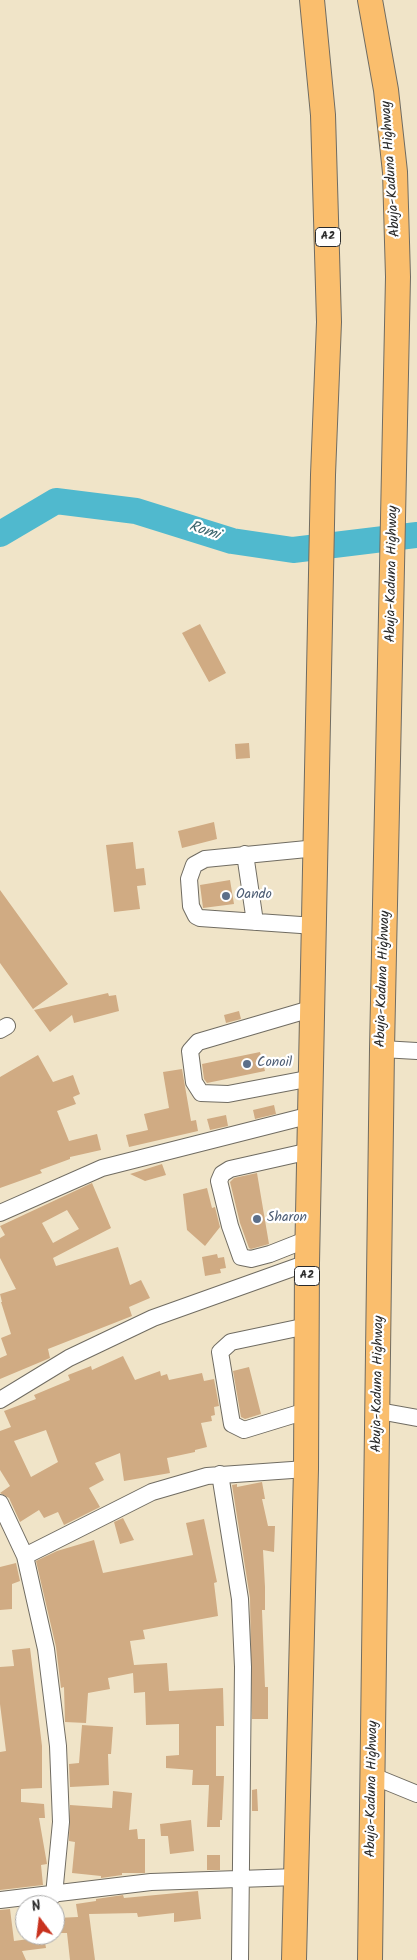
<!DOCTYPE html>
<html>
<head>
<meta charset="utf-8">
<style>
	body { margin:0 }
	#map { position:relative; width:417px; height:1960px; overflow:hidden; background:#f0e4c8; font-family:Kalam,sans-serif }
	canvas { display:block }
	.north { position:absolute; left:15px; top:1895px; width:50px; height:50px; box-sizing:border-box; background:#fff; border:1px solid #aaa; border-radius:50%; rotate:345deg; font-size:14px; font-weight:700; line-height:20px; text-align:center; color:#2b2b2b }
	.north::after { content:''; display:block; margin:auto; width:18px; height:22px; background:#c8321e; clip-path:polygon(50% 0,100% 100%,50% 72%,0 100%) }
</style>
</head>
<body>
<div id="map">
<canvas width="417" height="1960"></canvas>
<div class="north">N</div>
</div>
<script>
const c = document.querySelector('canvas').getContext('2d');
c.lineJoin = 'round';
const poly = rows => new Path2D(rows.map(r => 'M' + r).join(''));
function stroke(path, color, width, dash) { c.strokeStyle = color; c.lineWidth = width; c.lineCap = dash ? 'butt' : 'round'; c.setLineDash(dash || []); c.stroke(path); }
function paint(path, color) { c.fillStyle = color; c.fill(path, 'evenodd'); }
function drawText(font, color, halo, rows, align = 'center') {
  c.font = font + ' Kalam,sans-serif'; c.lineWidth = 4.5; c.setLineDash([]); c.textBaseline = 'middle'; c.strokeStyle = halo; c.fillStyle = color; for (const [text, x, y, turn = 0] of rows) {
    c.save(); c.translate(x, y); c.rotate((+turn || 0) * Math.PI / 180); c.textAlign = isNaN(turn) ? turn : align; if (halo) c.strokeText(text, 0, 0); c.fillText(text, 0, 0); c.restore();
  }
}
stroke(poly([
	[0,534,56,501,136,511,232,541,293,550,417,535]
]), '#50b9ce', 26);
paint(poly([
	[200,624,226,673,209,682,182,633],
	[249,743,250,758,236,759,235,744],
	[214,822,217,839,182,848,178,831],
	[133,842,136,869,144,868,146,885,137,886,140,909,114,912,106,845],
	[230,880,234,904,203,908,200,885],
	[0,890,68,984,33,1009,0,963],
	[108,993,109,996,116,995,119,1011,74,1023,72,1015,50,1032,34,1010],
	[239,1011,241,1019,226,1023,224,1015],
	[260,1052,265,1071,207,1083,204,1079,202,1064],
	[38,1055,53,1082,73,1075,80,1094,73,1097,76,1104,57,1111,69,1141,97,1134,101,1150,70,1157,70,1159,40,1170,42,1173,0,1188,0,1077],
	[182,1069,191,1121,196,1120,198,1131,129,1147,126,1135,148,1130,144,1114,169,1108,163,1072],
	[274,1105,276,1114,255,1119,253,1110],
	[226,1115,228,1126,210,1130,207,1119],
	[162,1164,166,1175,145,1181,130,1174],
	[257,1173,269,1244,251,1249,249,1248,240,1223,230,1182,234,1178],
	[92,1183,111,1228,53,1258,56,1266,118,1247,130,1285,141,1280,150,1298,129,1307,132,1316,48,1349,50,1358,0,1379,0,1358,7,1355,1,1338,11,1334,1,1302,2,1302,0,1294,16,1289,0,1258,0,1238,5,1235,0,1226],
	[67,1210,79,1229,53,1243,42,1223],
	[207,1188,212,1208,215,1207,220,1227,205,1246,187,1230,183,1194],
	[217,1254,218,1258,224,1257,226,1268,220,1269,221,1273,205,1276,202,1257],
	[123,1356,135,1380,160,1371,161,1376,167,1374,169,1380,202,1373,204,1381,214,1379,219,1406,214,1407,215,1415,211,1416,212,1421,201,1423,207,1447,195,1450,195,1452,167,1458,170,1473,124,1481,120,1453,95,1463,104,1480,89,1488,100,1507,64,1525,58,1512,44,1518,39,1510,20,1522,9,1498,0,1493,10,1486,0,1470,0,1431,11,1427,4,1411,36,1399,34,1395,70,1380,68,1375,91,1366,92,1370],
	[46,1430,58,1462,31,1477,14,1441],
	[249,1367,261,1414,245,1419,241,1417,233,1371],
	[262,1482,265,1499,262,1499,268,1526,275,1526,274,1552,263,1550,265,1587,265,1610,262,1610,265,1687,268,1687,268,1719,252,1719,250,1598,232,1485,237,1484,237,1487],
	[123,1518,134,1540,120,1544,114,1522],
	[204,1519,217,1582,214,1583,218,1616,143,1630,145,1639,130,1641,134,1665,167,1663,169,1691,223,1688,224,1726,216,1726,216,1776,224,1776,222,1820,220,1820,220,1827,207,1827,209,1785,192,1785,193,1770,166,1768,166,1756,179,1755,179,1724,146,1725,145,1692,134,1693,133,1673,108,1678,110,1689,88,1693,86,1723,65,1722,64,1687,61,1688,56,1647,36,1561,57,1551,94,1540,103,1573,193,1555,186,1523],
	[16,1563,20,1581,12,1584,12,1609,0,1610,0,1567],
	[30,1648,42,1746,42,1788,21,1789,21,1802,44,1804,45,1818,39,1818,47,1864,41,1865,43,1885,0,1890,0,1752,6,1751,0,1704,0,1667,14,1666,12,1650],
	[82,1725,113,1727,111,1754,108,1754,109,1785,70,1787,69,1764,79,1763],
	[257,1789,258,1811,252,1811,252,1790],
	[113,1791,132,1793,129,1830,137,1829,138,1839,145,1839,145,1873,122,1873,122,1875,101,1878,101,1876,72,1873,75,1842,69,1841,70,1805,112,1808],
	[191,1820,194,1851,170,1854,168,1836,161,1836,160,1824],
	[207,1855,220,1855,220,1870,207,1870],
	[198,1891,201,1919,174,1922,174,1913,138,1917,137,1913,89,1914,95,1960,70,1960,67,1933,55,1933,56,1918,78,1917,76,1904,96,1901,96,1899,123,1895,124,1898],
	[10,1909,14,1941,44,1937,46,1948,22,1951,26,1960,0,1960,0,1910]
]), '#d0ab83');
const minor = poly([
	[245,854,255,922],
	[315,926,200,918,196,916,191,906,189,879,194,865,205,859,317,848],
	[0,1030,7,1026],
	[382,1049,417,1051],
	[312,1078,228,1094,201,1093,194,1082,190,1051,198,1042,314,1008],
	[0,1213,102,1168,311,1115],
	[308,1239,270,1254,251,1259,241,1257,230,1226,219,1181,222,1174,230,1169,310,1151],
	[0,1400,69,1358,153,1318,307,1263],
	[306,1411,244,1430,232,1424,220,1352,231,1342,307,1326],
	[379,1411,417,1418],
	[220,1474,240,1599,243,1667,240,1960],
	[0,1503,25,1556,46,1649,58,1746,61,1822,54,1895],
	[25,1556,152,1492,207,1476,306,1469],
	[373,1776,417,1794],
	[0,1900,151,1882,297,1877]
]);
const highway = poly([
	[294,1960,306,1469,307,1263,323,475,329,322,323,115,312,0],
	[370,1960,382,1049,398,277,395,172,386,90,370,0]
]);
stroke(minor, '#706c62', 18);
stroke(highway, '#706c62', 26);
stroke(minor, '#fff', 16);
stroke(highway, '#fabe6d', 24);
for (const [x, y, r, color] of [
	[226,896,5,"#5c6f8a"],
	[247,1064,5,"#5c6f8a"],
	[257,1219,5,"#5c6f8a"]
]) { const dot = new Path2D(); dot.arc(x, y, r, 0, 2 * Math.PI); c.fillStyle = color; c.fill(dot); stroke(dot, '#fff', 2); }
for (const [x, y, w] of [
	[328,237,25],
	[307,1276,25]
]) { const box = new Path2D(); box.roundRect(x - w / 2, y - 9.5, w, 19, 4); c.fillStyle = '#fff'; c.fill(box); stroke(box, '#2b2b2b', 1); }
drawText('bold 12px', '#2b2b2b', null, [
	["A2",328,237],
	["A2",307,1276]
]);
drawText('14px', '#2b2b2b', '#fff', [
	["Abuja-Kaduna Highway",392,169,-94],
	["Abuja-Kaduna Highway",393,574,-89],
	["Abuja-Kaduna Highway",384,979,-88],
	["Abuja-Kaduna Highway",379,1384,-89],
	["Abuja-Kaduna Highway",373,1789,-89]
]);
drawText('14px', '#4e5e75', '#fff', [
	["Oando",236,896],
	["Conoil",257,1064],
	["Sharon",267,1219]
], 'left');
drawText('italic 15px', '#3a646c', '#fff', [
	["Romi",204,532,18]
]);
</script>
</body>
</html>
